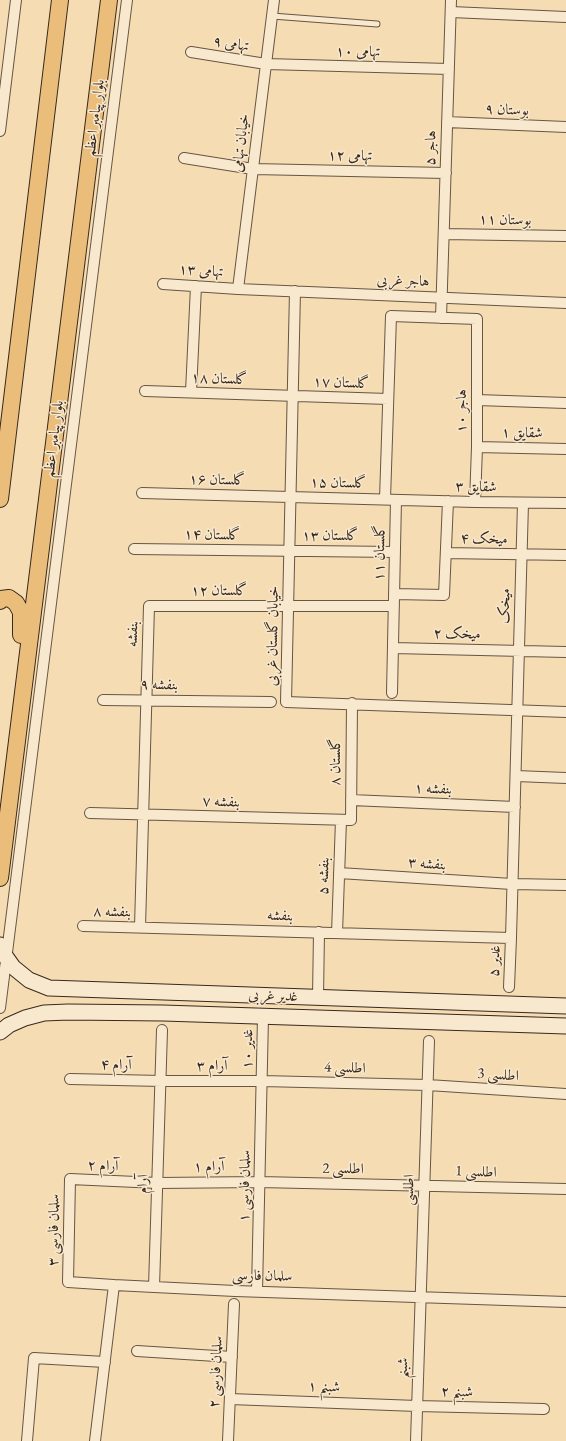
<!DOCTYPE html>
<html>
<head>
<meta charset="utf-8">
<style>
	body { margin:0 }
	canvas { display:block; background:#f5dcb3 }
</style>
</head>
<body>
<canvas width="566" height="1441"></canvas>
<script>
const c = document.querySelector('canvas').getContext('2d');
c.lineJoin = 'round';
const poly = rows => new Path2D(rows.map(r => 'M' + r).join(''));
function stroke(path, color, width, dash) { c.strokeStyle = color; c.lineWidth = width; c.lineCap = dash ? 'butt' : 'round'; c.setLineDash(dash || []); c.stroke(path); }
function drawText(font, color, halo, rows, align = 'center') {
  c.font = font + ' "EB Garamond",Amiri,serif'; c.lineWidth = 3; c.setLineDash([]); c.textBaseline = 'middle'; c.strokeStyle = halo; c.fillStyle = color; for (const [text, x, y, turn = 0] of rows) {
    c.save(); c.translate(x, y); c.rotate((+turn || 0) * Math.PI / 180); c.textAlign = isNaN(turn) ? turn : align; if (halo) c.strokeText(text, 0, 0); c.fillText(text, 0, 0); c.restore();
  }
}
const lane = poly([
	[272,16,377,24]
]);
const street = poly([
	[451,12,566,17],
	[191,52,266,64,449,69],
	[447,122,566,127],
	[0,131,16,0],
	[184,158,253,169,446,173],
	[444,234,566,236],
	[163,284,238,289,566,303],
	[238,289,274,0],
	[295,291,286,702,566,712],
	[441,318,451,0],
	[145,391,388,399],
	[191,392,196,286],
	[477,400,566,403],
	[477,447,566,449],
	[142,493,475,502,566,503],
	[385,499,391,316,477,319,477,447,475,502],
	[134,549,395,552],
	[446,553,566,555],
	[394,594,444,595,448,501],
	[393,648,566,652],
	[392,693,396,500],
	[103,700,271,702],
	[516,776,566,778],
	[351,800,515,807],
	[90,813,351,820,352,703],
	[339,873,512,884,566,885],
	[83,926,511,938],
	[140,927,149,606,394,606],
	[337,933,341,820],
	[509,987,511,938,523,503],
	[318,997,319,932],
	[0,1008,127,0],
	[70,1079,162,1081,262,1081,428,1085,566,1094],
	[114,1285,68,1282,70,1179,158,1183,260,1182,566,1189],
	[154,1287,162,1030],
	[257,1291,263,1017],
	[137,1351,232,1357],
	[230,1399,417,1406,544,1409],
	[27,1441,34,1358,105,1362],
	[95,1441,114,1285,235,1291,566,1302],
	[228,1441,234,1304],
	[416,1441,429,1041]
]);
const secondary = poly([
	[0,945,1,950,13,967,29,980,49,988,566,1006],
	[0,1032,9,1025,25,1018,44,1013,68,1012,163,1013,566,1026]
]);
const primary = poly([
	[0,499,60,0],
	[0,601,1,599,9,598,16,603,21,612,21,635],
	[0,878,109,0]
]);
stroke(lane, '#665643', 7);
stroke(street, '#665643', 12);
stroke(secondary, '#37291e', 17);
stroke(primary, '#37291e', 18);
stroke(lane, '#f8e8ce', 5);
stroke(street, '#f8e8ce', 10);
stroke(secondary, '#f8e8ce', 15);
stroke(primary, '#eabe7a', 16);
drawText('15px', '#37291e', '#f8e8ce', [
	["تهامی ۹",231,44,9],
	["تهامی ۱۰",358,52,1],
	["بوستان ۹",507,110,2],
	["بلوار پیامبر اعظم",95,118,-83],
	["خیابان تهامی",241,143,-83],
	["هاجر ۵",431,148,-88],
	["تهامی ۱۲",350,156,1],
	["بوستان ۱۱",505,220,1],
	["تهامی ۱۳",201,271,4],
	["هاجر غربی",403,281,2],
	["گلستان ۱۸",219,379,2],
	["گلستان ۱۷",341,383,2],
	["هاجر ۱۰",462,411,-90],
	["شقایق ۱",522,433,1],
	["بلوار پیامبر اعظم",54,439,-83],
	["گلستان ۱۶",217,480,1],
	["گلستان ۱۵",338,483,1],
	["شقایق ۳",476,487,1],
	["گلستان ۱۴",212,535,1],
	["گلستان ۱۳",330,536],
	["میخک ۴",484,539,1],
	["گلستان ۱۱",380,553,-89],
	["گلستان ۱۲",219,591],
	["میخک",505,606,-88],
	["بنفشه",133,634,-88],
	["میخک ۲",457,634,1],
	["خیابان گلستان غربی",273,636,-89],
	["بنفشه ۹",159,685,1],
	["گلستان ۸",336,762,-90],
	["بنفشه ۱",433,789,2],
	["بنفشه ۷",221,802,2],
	["بنفشه ۳",427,864,4],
	["بنفشه ۵",324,876,-88],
	["بنفشه ۸",112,912,1],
	["بنفشه",280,916,2],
	["غدیر ۵",495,961,-87],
	["غدیر غربی",273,996,2],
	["غدیر ۱۰",248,1049,-89],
	["آرام ۴",116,1065,1],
	["آرام ۳",212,1066],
	["اطلسی 4",345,1068,2],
	["اطلسی 3",498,1075,4],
	["آرام ۲",103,1166,2],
	["آرام ۱",209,1167,-1],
	["اطلسی 2",343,1169,1],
	["اطلسی 1",476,1172,2],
	["آرام",143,1184,-88],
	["سلمان فارسی ۱",245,1186,-89],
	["اطلسی",409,1190,-88],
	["سلمان فارسی ۳",54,1230,-89],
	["سلمان فارسی",262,1276,1],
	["شبنم",403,1368,-88],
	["سلمان فارسی ۲",216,1372,-87],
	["شبنم ۱",324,1387,2],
	["شبنم ۲",457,1392,1]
]);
</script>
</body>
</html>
